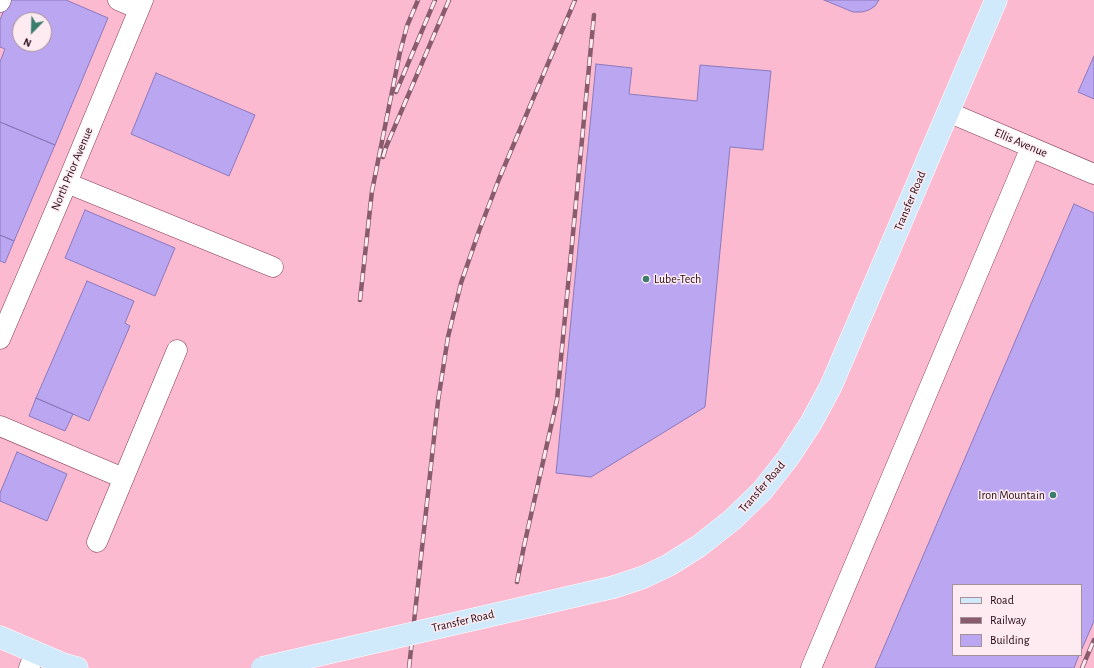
<!DOCTYPE html>
<html>
<head>
<meta charset="utf-8">
<style>
	body { margin:0 }
	#map { position:relative; width:1094px; height:668px; overflow:hidden; background:#fcbad1; font-family:"Alegreya Sans",sans-serif }
	canvas { display:block }
	.legend { position:absolute; left:952px; top:584px; width:130px; height:72px; box-sizing:border-box; background:#fdebf1; border:1px solid #a79199; margin:0; padding:5px 7px; list-style:none; font-size:12px; color:#250915 }
	.legend li { display:flex; align-items:center; gap:8px; height:20px }
	.legend b { width:20px; border:1px solid #a79199 }
	.north { position:absolute; left:12px; top:12px; width:40px; height:40px; box-sizing:border-box; background:#fdebf1; border:1px solid #a79199; border-radius:50%; rotate:203deg; font-size:11px; font-weight:700; line-height:16px; text-align:center; color:#250915 }
	.north::after { content:''; display:block; margin:auto; width:14px; height:18px; background:#3b7d6d; clip-path:polygon(50% 0,100% 100%,50% 72%,0 100%) }
</style>
</head>
<body>
<div id="map">
<canvas width="1094" height="668"></canvas>
<ul class="legend">
<li><b style="height:5px;background:#d0eafb"></b>Road</li>
<li><b style="height:5px;background:#895c6d"></b>Railway</li>
<li><b style="height:11px;background:#baa6f1"></b>Building</li>
</ul>
<div class="north">N</div>
</div>
<script>
const c = document.querySelector('canvas').getContext('2d');
c.lineJoin = 'round';
function paint(path, color) { c.fillStyle = color; c.fill(path, 'evenodd'); }
const poly = rows => new Path2D(rows.map(r => 'M' + r).join(''));
function stroke(path, color, width, dash) { c.strokeStyle = color; c.lineWidth = width; c.lineCap = dash ? 'butt' : 'round'; c.setLineDash(dash || []); c.stroke(path); }
function drawText(font, color, halo, rows, align = 'center') {
  c.font = font + ' "Alegreya Sans",sans-serif'; c.lineWidth = 3; c.setLineDash([]); c.textBaseline = 'middle'; c.strokeStyle = halo; c.fillStyle = color; for (const [text, x, y, turn = 0] of rows) {
    c.save(); c.translate(x, y); c.rotate((+turn || 0) * Math.PI / 180); c.textAlign = isNaN(turn) ? turn : align; if (halo) c.strokeText(text, 0, 0); c.fillText(text, 0, 0); c.restore();
  }
}
const building = poly([
	[8,0,66,0,108,18,55,145,0,122,0,62,5,49,0,47,0,20,8,0],
	[20,20,44,20,44,44,20,44,20,20],
	[824,0,879,0,875,6,869,10,862,12,853,12,824,0],
	[1094,56,1094,99,1078,92,1094,56],
	[596,64,632,68,629,94,697,101,700,65,771,71,763,150,730,147,705,407,591,477,556,473,596,64],
	[156,73,255,115,229,176,131,134,156,73],
	[0,122,55,145,14,241,0,235,0,122],
	[1074,204,1094,213,1094,621,1081,651,1081,585,953,585,953,655,1079,655,1074,668,875,668,1074,204],
	[85,210,175,248,155,296,65,258,85,210],
	[0,235,14,241,5,263,0,261,0,235],
	[87,281,134,301,125,323,130,326,89,421,36,398,87,281],
	[36,398,73,414,65,431,29,416,36,398],
	[17,452,67,474,47,521,0,501,0,493,17,452]
]);
paint(building, '#baa6f1');
stroke(building, '#8b79bc', 1);
const minor = poly([
	[118,0,139,9],
	[0,2,1,0],
	[948,112,1094,174],
	[67,183,273,267],
	[0,339,67,183,143,0],
	[0,426,123,478],
	[97,542,177,350],
	[29,668,35,652],
	[811,668,1031,147]
]);
const major = poly([
	[614,587,644,577,669,565,699,546,732,520,762,491,788,458,811,423,831,386,996,0],
	[0,637,63,664,77,668]
]);
stroke(minor, '#833d5a', 21);
stroke(major, '#fff', 23);
stroke(minor, '#fff', 20);
stroke(major, '#d0eafb', 22);
const rail = poly([
	[396,92,435,0],
	[383,157,386,147,449,0],
	[360,300,372,191,400,52,407,26,418,0],
	[517,582,524,546,557,400,594,15],
	[409,668,438,401,448,337,461,283,479,231,499,179,575,0],
	[1082,668,1094,640]
]);
stroke(rail, '#895c6d', 4.5);
stroke(rail, '#fdebf1', 3, [9]);
const majorBridge = poly([
	[262,668,614,587]
]);
stroke(majorBridge, '#fff', 23, []);
stroke(majorBridge, '#d0eafb', 22);
for (const [x, y, r, color] of [
	[646,279,4,"#3b7d6d"],
	[1053,495,4,"#3b7d6d"]
]) { const dot = new Path2D(); dot.arc(x, y, r, 0, 2 * Math.PI); c.fillStyle = color; c.fill(dot); stroke(dot, '#fdebf1', 1.5); }
drawText('12px', '#250915', '#fdebf1', [
	["Ellis Avenue",1021,143,23],
	["North Prior Avenue",72,169,-67],
	["Transfer Road",910,201,-67],
	["Transfer Road",762,487,-49],
	["Transfer Road",463,621,-13]
]);
drawText('12px', '#250915', '#fdebf1', [
	["Lube-Tech",654,279],
	["Iron Mountain",1045,495,"right"]
], 'left');
</script>
</body>
</html>
